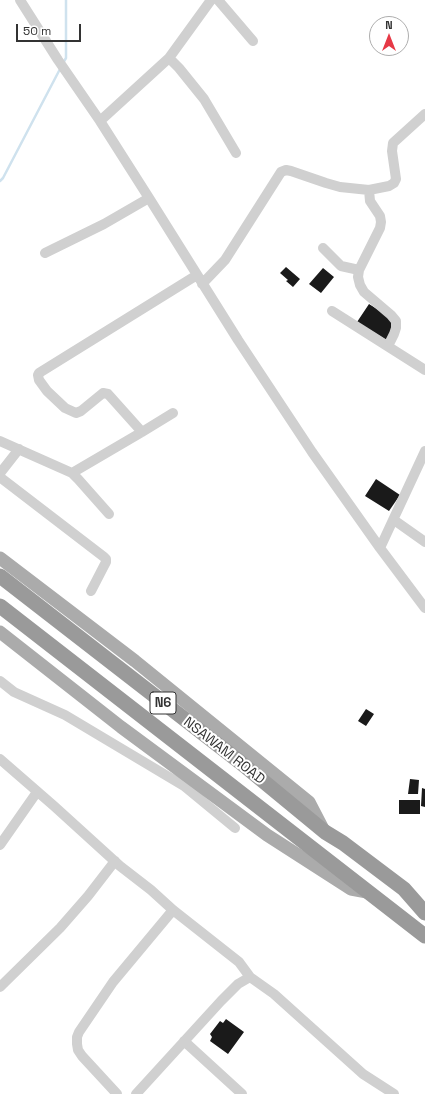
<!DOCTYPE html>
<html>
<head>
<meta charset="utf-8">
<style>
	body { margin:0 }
	#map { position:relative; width:425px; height:1094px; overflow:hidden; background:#fff; font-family:"Space Grotesk",sans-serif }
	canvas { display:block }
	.north { position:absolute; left:369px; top:16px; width:40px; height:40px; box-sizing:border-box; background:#fff; border:1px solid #adadad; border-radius:50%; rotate:0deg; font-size:11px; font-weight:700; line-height:16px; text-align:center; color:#333 }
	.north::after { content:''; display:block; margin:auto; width:14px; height:18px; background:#e63946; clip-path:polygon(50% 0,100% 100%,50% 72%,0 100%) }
	.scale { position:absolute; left:16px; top:24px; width:65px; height:18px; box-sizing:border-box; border:2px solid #333; border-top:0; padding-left:5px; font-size:12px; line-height:14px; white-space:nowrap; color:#333; -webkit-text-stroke:3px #fff; paint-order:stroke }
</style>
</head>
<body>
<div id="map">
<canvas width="425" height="1094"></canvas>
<div class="north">N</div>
<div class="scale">50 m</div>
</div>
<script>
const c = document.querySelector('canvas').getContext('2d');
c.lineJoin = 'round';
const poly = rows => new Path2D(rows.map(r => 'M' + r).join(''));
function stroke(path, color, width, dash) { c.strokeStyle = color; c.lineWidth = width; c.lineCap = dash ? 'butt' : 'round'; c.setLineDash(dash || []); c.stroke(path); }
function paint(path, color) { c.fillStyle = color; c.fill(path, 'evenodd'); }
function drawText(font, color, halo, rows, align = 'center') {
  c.font = font + ' "Space Grotesk",sans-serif'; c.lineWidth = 4; c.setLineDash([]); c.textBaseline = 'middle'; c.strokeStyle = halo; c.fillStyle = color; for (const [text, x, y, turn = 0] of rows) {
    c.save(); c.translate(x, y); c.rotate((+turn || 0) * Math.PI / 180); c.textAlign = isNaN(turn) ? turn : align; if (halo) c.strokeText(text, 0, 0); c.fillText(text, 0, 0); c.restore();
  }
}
stroke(poly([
	[63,63,66,58,66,0],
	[0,181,3,178,60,69]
]), '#cfe2ee', 2.5);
paint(poly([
	[286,267,300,279,293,287,286,281,288,280,280,273],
	[323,268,334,277,321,293,309,284],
	[369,304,399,323,388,341,357,322],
	[376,479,400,495,389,511,365,496],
	[366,709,374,714,366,726,358,721],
	[410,779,419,780,418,794,408,794],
	[422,788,425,789,425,807,421,806],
	[399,800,420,800,420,814,399,814],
	[226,1019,244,1032,228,1054,210,1041,212,1037,210,1034,220,1021,223,1023]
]), '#1a1a1a');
stroke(poly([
	[20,0,58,60,100,121,149,198,238,340,312,452,380,548,425,608],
	[218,0,253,41],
	[169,58,179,68,204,99,236,153],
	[100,121,169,58,211,0],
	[369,190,370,201,380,216,381,222,380,228,359,270,358,277,360,285,364,292,391,315,396,321,396,328,394,334,388,346],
	[323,248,341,266,359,270],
	[45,253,104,224,149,198],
	[202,284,225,260,281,172,286,170,291,171,326,183,340,187,369,190,389,186,394,183,396,179,392,151,393,143,425,114],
	[332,311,425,370],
	[142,432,108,394,103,393,81,411,76,413,65,408,47,391,39,380,38,375,39,373,197,275],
	[0,441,72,473,78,479,109,514],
	[72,473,142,432,173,413],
	[0,474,1,472,19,449],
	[0,476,1,478,104,557,106,559,106,562,91,591],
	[394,520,425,542],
	[380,548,425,451],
	[0,681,14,692,65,715,184,786,235,828],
	[0,759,54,806,120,866,151,890,173,910,239,962,250,977,274,994,363,1074,394,1094],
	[0,845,37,792],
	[0,987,60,928,88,896,115,861],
	[184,1041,242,1094],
	[117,1094,82,1056,78,1050,77,1044,77,1037,79,1032,113,982,173,910],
	[136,1094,221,1001,238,984,250,977]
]), '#d0d0d0', 10);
stroke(poly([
	[0,558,135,661,309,802,323,829],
	[0,632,121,727,267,835,351,889,367,892]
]), '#ababab', 13);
stroke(poly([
	[0,576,240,762,325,832,343,843,404,889,425,913],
	[0,606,425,936]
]), '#9a9a9a', 15);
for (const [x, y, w] of [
	[163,703,26]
]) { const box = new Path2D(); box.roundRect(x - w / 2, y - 11, w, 22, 3); c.fillStyle = '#fff'; c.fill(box); stroke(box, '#333', 1); }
drawText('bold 13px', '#333', null, [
	["N6",163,703]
]);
drawText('14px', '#333', '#fff', [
	["NSAWAM ROAD",224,751,38]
]);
</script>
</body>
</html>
